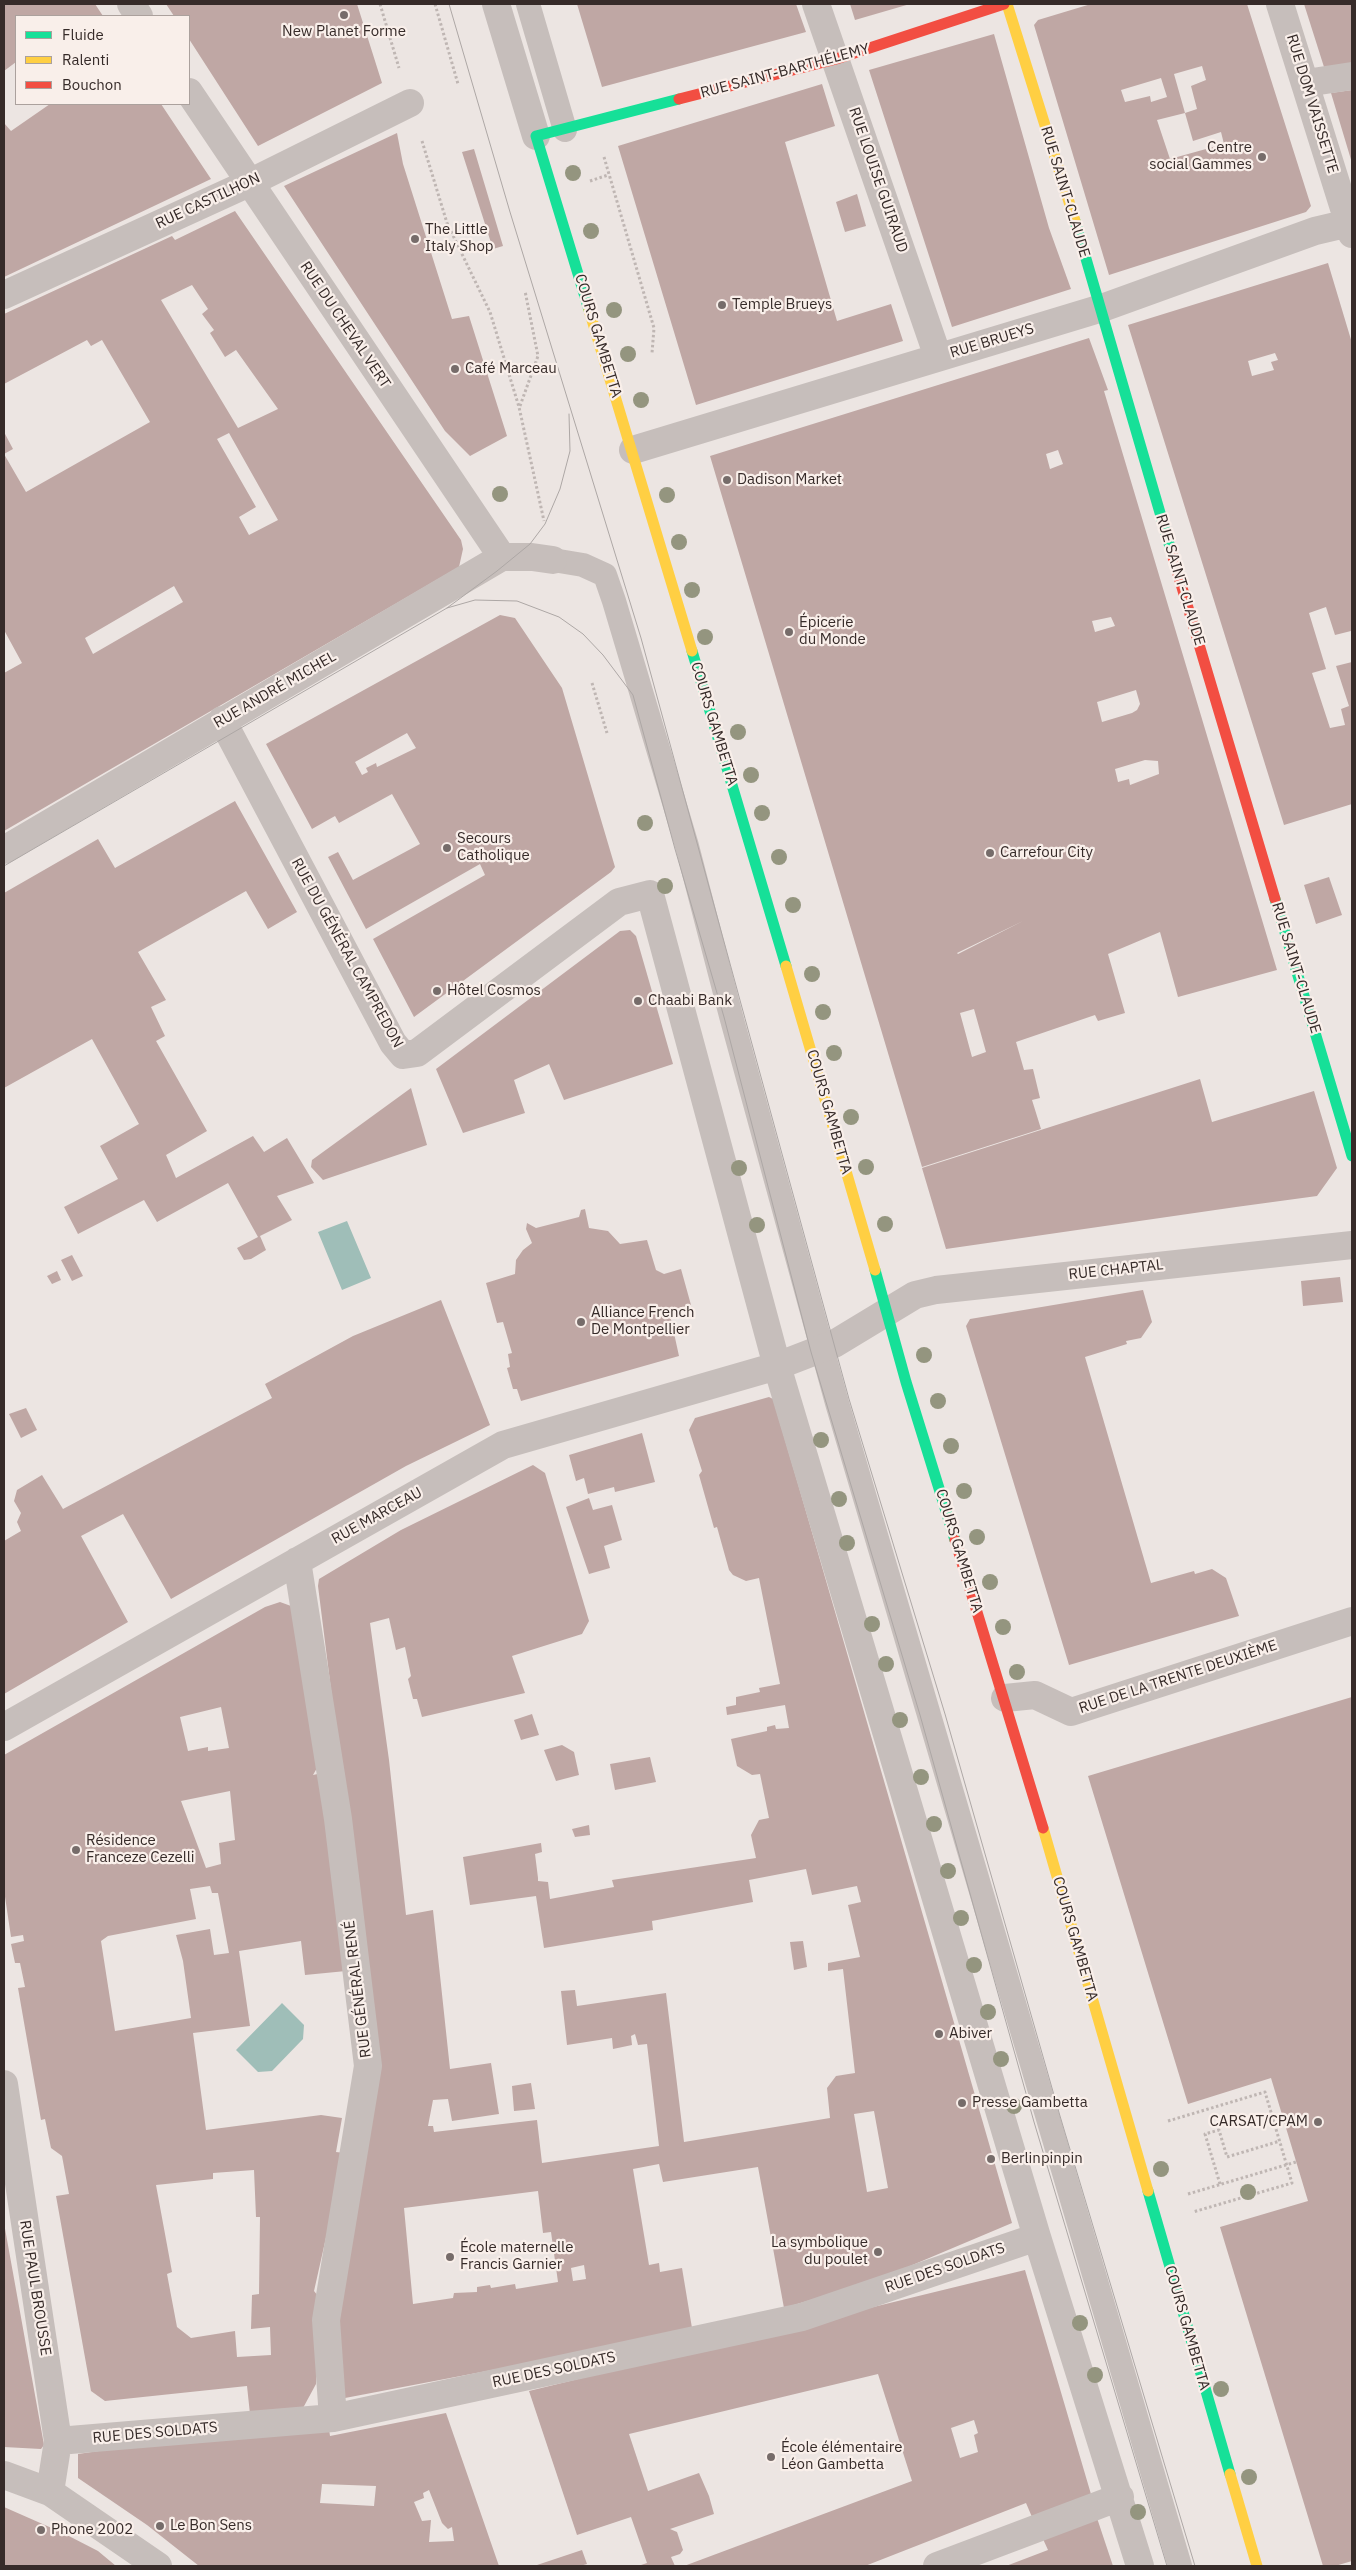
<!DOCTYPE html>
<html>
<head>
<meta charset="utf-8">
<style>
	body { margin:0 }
	#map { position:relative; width:1356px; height:2570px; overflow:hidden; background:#ece5e2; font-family:"IBM Plex Sans",sans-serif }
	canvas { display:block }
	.frame { position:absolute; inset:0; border:5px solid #362b29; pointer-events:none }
	.legend { position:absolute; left:15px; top:15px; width:175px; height:90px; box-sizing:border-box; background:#f9efea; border:1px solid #aba19d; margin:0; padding:6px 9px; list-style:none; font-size:15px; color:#362b29 }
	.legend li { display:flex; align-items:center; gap:10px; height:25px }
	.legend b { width:25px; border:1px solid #aba19d }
</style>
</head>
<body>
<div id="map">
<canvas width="1356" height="2570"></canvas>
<div class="frame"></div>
<ul class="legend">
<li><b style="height:6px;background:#16e098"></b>Fluide</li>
<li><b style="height:6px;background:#ffcf43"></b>Ralenti</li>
<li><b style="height:6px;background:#f24e42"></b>Bouchon</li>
</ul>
</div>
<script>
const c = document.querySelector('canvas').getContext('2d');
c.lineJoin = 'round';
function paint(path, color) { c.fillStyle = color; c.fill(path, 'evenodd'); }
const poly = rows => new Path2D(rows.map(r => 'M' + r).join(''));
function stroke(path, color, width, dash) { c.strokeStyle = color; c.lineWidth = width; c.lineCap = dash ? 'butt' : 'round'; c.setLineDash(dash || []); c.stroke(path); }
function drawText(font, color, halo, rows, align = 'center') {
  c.font = font + ' "IBM Plex Sans",sans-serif'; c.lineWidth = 4.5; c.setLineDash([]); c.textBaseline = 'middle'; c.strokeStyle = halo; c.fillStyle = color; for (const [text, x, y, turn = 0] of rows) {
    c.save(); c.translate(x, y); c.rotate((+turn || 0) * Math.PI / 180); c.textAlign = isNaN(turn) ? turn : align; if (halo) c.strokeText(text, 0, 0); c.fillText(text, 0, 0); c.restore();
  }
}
paint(poly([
	[347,1221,371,1278,342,1290,318,1232],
	[282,2003,304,2025,303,2039,272,2071,258,2072,236,2050]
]), '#9fbeb8');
paint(poly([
	[4,4,95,4,103,16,16,16,16,62,4,71],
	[166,4,357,4,382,83,258,146,189,39,189,16,174,16],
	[577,4,796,4,806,32,602,87],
	[850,4,910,4,855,20],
	[1091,4,1247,4,1311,206,1306,212,1109,275,1034,25,1038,20],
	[1202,66,1206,80,1191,86,1197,109,1185,113,1193,141,1221,132,1224,144,1170,159,1157,120,1185,113,1174,74],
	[1161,78,1167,97,1151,102,1150,96,1125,102,1121,90],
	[1304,4,1352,4,1352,63,1324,67],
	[994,34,1049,228,1071,289,952,327,869,70],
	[822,84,835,126,785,142,837,321,891,304,903,341,696,405,618,146],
	[1352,90,1352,163,1331,93],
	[50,104,161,104,211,179,4,277,4,123,11,131],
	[397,133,403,164,452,319,469,316,507,436,470,456,445,431,284,186],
	[474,149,503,246,493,249,462,152],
	[857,194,866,226,845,232,836,202],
	[235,211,461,540,463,549,459,567,4,831,4,673,22,663,4,630,4,432,13,449,4,454,26,492,150,422,102,340,91,346,87,340,4,384,4,314,172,236,175,240],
	[192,285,208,309,202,314,214,330,210,333,225,357,236,350,278,409,238,428,161,300],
	[229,433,278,520,249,535,239,517,256,507,217,439],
	[174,586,183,602,93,654,85,638],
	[1328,263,1352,343,1352,635,1351,631,1335,635,1326,607,1309,613,1326,669,1312,673,1330,728,1345,725,1341,709,1349,706,1336,666,1352,662,1352,804,1284,825,1128,325],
	[1275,353,1278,360,1271,362,1274,370,1252,376,1248,361],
	[1089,338,1108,390,1104,391,1277,970,1178,997,1160,932,1108,954,1125,1013,1098,1021,1095,1015,1016,1042,1024,1070,1033,1069,1040,1098,1032,1100,1041,1129,922,1167,710,456],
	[1058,450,1063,464,1050,469,1046,454],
	[1111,617,1115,626,1095,632,1092,621],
	[1136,690,1140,704,1137,710,1132,713,1102,722,1097,702],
	[1145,760,1158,761,1159,774,1130,785,1129,779,1118,782,1115,769],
	[1023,921,958,954,957,953],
	[974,1009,986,1052,972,1057,960,1013],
	[500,615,515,618,562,688,615,867,611,872,414,1017,373,939,485,875,480,864,366,929,328,857,338,852,353,880,420,844,392,794,339,823,335,816,312,829,266,744],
	[407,733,416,748,377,767,376,763,366,768,368,772,362,775,355,762],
	[235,801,297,912,268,929,246,891,138,952,166,1000,151,1007,165,1036,156,1041,207,1131,166,1155,176,1178,253,1136,264,1152,287,1138,314,1183,277,1196,292,1220,260,1236,266,1250,251,1259,244,1260,237,1248,258,1237,228,1183,157,1222,144,1200,78,1234,64,1207,118,1179,100,1146,139,1124,92,1039,4,1088,4,893,98,839,115,868],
	[1329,877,1342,915,1316,924,1304,885],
	[630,930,636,936,673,1064,564,1100,549,1064,514,1080,525,1113,463,1133,436,1069,620,931],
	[1200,1079,1212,1122,1314,1091,1337,1168,1317,1196,1236,1207,1230,1185,1236,1207,946,1249,922,1168],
	[411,1088,427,1145,323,1180,311,1167,312,1160],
	[585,1209,589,1228,608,1231,620,1244,647,1240,656,1270,664,1274,681,1269,691,1305,674,1309,670,1315,679,1356,521,1401,517,1389,513,1389,507,1368,510,1367,508,1354,512,1353,503,1322,497,1323,486,1283,515,1274,516,1260,523,1250,532,1243,526,1229,527,1223,536,1228,579,1217,581,1210],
	[72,1255,83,1276,72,1281,61,1260],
	[57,1271,61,1280,52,1284,47,1276],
	[1340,1277,1343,1302,1303,1306,1301,1281],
	[1143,1290,1152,1322,1141,1338,1126,1341,1127,1344,1085,1357,1151,1583,1194,1571,1195,1574,1212,1569,1226,1578,1239,1616,1069,1665,966,1326,970,1319],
	[441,1300,490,1425,406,1466,171,1599,123,1514,81,1536,128,1622,4,1694,4,1541,21,1531,17,1522,21,1513,14,1501,17,1490,42,1475,63,1509,272,1398,265,1384,353,1336],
	[769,1397,773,1399,796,1477,1012,2223,877,2280,784,2308,758,2167,663,2182,659,2164,633,2169,649,2265,659,2263,660,2272,682,2268,692,2328,508,2367,345,2398,337,2314,359,2169,355,1881,318,1586,319,1579,401,1530,533,1465,545,1473,589,1621,582,1634,512,1656,525,1693,422,1717,417,1699,413,1699,408,1679,411,1676,405,1647,396,1650,389,1618,370,1623,389,1760,406,1915,433,1910,450,2069,491,2063,499,2114,452,2121,448,2099,433,2100,428,2126,433,2126,434,2132,537,2120,542,2163,659,2146,647,2044,638,2045,635,2034,631,2036,632,2045,613,2049,612,2038,567,2045,561,1991,575,1990,577,2006,666,1993,684,2142,830,2118,827,2088,836,2076,855,2073,843,1969,828,1971,828,1963,860,1957,848,1905,861,1902,857,1886,812,1895,806,1869,749,1880,753,1902,652,1921,653,1930,544,1948,536,1896,470,1905,463,1857,541,1843,542,1852,535,1854,538,1878,538,1881,548,1882,550,1899,614,1887,612,1880,756,1858,751,1835,759,1820,769,1818,760,1774,752,1775,737,1766,731,1739,767,1731,767,1727,775,1725,776,1729,789,1728,785,1705,727,1715,726,1707,736,1705,736,1697,760,1692,759,1688,780,1684,759,1578,746,1581,733,1575,729,1570,717,1527,714,1528,699,1475,702,1471,689,1430,695,1418],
	[874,2111,888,2188,867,2192,854,2114],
	[538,2191,543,2233,551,2232,558,2282,516,2289,515,2284,491,2288,490,2285,477,2287,477,2292,454,2293,453,2298,413,2304,404,2208],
	[584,2265,586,2279,573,2281,571,2268],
	[26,1408,37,1430,21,1438,9,1414],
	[642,1433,655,1482,615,1492,614,1487,588,1494,584,1478,576,1481,569,1455],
	[589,1498,593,1510,612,1505,622,1540,604,1546,610,1568,589,1574,566,1507],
	[280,1602,291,1606,317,1768,313,1775,322,1773,346,1971,305,1975,301,1941,239,1951,250,2026,193,2033,206,2130,321,2115,342,2118,336,2152,345,2153,314,2291,318,2296,316,2384,303,2408,250,2414,247,2386,105,2401,91,2391,56,2196,69,2194,62,2156,51,2148,45,2119,41,2120,18,1988,25,1987,20,1963,15,1963,11,1944,24,1941,23,1935,11,1937,4,1890,4,1755,265,1607],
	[221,1707,229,1748,208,1751,208,1747,188,1751,180,1717],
	[230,1791,235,1840,219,1843,221,1864,206,1868,181,1801],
	[210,1886,212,1893,218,1893,229,1953,214,1955,210,1929,176,1935,183,1961,191,2018,115,2031,101,1941,108,1936,196,1919,190,1889],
	[254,2170,256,2217,260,2217,259,2294,252,2295,251,2329,270,2327,271,2355,237,2357,235,2331,191,2338,177,2327,167,2274,172,2272,156,2185,213,2179,213,2173],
	[1352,1697,1352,2561,1335,2566,1323,2566,1220,2227,1308,2201,1271,2078,1188,2104,1088,1776],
	[532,1714,539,1735,521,1740,514,1720],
	[562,1745,574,1752,579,1775,556,1781,544,1750],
	[650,1757,656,1782,615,1790,610,1764],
	[589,1825,590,1835,575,1837,572,1829],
	[803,1941,807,1967,794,1970,790,1942],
	[531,2083,535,2109,514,2111,512,2086],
	[4,2223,44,2445,41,2449,4,2447],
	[1025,2270,1093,2501,1035,2524,1026,2503,865,2566,684,2566,912,2481,878,2374,629,2434,648,2491,699,2473,709,2496,714,2514,670,2529,677,2532,683,2550,680,2554,671,2557,675,2566,638,2566,647,2563,631,2517,577,2535,529,2391],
	[974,2420,978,2433,974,2435,978,2452,960,2458,951,2428],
	[446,2413,499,2566,199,2566,147,2525,78,2478,78,2454,126,2447,329,2429,330,2436],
	[322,2484,376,2486,374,2506,320,2503],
	[429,2490,442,2523,448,2529,452,2527,454,2541,429,2542,431,2520,422,2521,414,2502,424,2498,423,2493],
	[4,2507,63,2533,98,2551,116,2566,4,2566],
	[1097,2518,1113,2566,1006,2566,1048,2550,1043,2539],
	[582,2550,587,2564,580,2566,534,2566]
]), '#bfa7a4');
stroke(poly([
	[380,4,399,68],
	[435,4,458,84],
	[422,141,447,223,490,312,519,407,544,521],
	[604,157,654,328,652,353],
	[590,181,608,175],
	[520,406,538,356,525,291],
	[592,683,607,733],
	[1168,2121,1265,2092,1292,2183,1193,2212],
	[1220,2184,1205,2134,1219,2130,1227,2157,1280,2141],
	[1188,2194,1296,2162]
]), '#bfb6b3', 3, [2.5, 2.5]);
stroke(poly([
	[528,4,565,130],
	[553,560,583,565,605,575,614,601,687,846,731,1016,837,1403,1180,2566]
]), '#c6bebb', 24);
stroke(poly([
	[131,4,139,16],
	[496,4,536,136],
	[816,4,938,357],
	[1280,4,1352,234],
	[1306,83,1352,76],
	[189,92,502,557],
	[4,295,249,183,410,103],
	[633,450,1102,308,1315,231,1349,223],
	[222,720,393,1043,403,1055,417,1053,619,902,650,894,777,1366,1037,2237,1140,2566],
	[4,850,502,557,532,557,553,560],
	[297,1561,338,1819,368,2066,326,2320,333,2418],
	[1005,1698,1035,1695,1071,1712,1352,1621],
	[4,1727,503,1445,777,1366,834,1344,915,1295,936,1290,1352,1245],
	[4,2084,58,2441,50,2492],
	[58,2441,333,2418,802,2317,1037,2237],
	[4,2475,50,2492,158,2566],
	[937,2566,1120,2497]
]), '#c6bebb', 28);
stroke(poly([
	[1075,221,1172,554],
	[589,310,536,136,679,99],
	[692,651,786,966],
	[1275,899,1352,1156],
	[875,1270,906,1382,955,1540],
	[1148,2191,1230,2474]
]), '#16e098', 11);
stroke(poly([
	[1007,4,1075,221],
	[589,310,692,651],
	[786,966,875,1270],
	[1043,1828,1148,2191],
	[1230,2474,1257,2566]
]), '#ffcf43', 11);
stroke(poly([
	[679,99,836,59,1004,4],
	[1172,554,1275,899],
	[955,1540,1043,1828]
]), '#f24e42', 11);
stroke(poly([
	[449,4,510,212,641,638,849,1399,945,1714,1060,2116,1195,2566],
	[447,608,475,600,517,601,559,617,583,634,603,655,633,695,675,849,724,1017,811,1352,920,1715,1034,2122,1167,2566],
	[4,866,447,608,497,571,530,544,545,524,560,489,570,451,569,414]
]), '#ada7a5', 1);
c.fillStyle = '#94957f';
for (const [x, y] of [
	[573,173],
	[591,231],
	[614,310],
	[628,354],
	[641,400],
	[500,494],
	[667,495],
	[679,542],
	[692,590],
	[705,637],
	[738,732],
	[751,775],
	[762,813],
	[645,823],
	[779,857],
	[665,886],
	[793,905],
	[812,974],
	[823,1012],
	[834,1053],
	[851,1117],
	[866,1167],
	[739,1168],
	[885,1224],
	[757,1225],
	[924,1355],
	[938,1401],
	[821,1440],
	[951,1446],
	[964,1491],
	[839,1499],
	[977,1537],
	[847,1543],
	[990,1582],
	[872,1624],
	[1003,1627],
	[886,1664],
	[1017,1672],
	[900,1720],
	[921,1777],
	[934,1824],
	[948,1871],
	[961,1918],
	[974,1965],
	[988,2012],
	[1001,2059],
	[1014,2106],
	[1161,2169],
	[1248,2192],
	[1080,2323],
	[1095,2375],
	[1221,2389],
	[1249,2477],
	[1138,2512]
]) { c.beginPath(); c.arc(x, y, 8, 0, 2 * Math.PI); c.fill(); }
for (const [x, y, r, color] of [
	[344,15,5,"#766c6a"],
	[1262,157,5,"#766c6a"],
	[415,239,5,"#766c6a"],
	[722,305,5,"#766c6a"],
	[455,369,5,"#766c6a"],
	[727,480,5,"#766c6a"],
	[789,632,5,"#766c6a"],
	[447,848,5,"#766c6a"],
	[990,853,5,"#766c6a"],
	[437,991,5,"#766c6a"],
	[638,1001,5,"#766c6a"],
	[581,1322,5,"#766c6a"],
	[76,1850,5,"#766c6a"],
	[939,2034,5,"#766c6a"],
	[962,2103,5,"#766c6a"],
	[1318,2122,5,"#766c6a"],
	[991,2159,5,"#766c6a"],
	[878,2252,5,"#766c6a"],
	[450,2257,5,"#766c6a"],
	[771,2457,5,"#766c6a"],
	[160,2526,5,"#766c6a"],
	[41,2530,5,"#766c6a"]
]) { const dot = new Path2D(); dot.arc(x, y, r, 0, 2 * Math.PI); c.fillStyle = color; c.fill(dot); stroke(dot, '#f9efea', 2); }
drawText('15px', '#362b29', '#f9efea', [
	["New Planet Forme",344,32,"center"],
	["Centre",1252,148,"right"],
	["social Gammes",1252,165,"right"],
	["The Little",425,230],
	["Italy Shop",425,247],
	["Temple Brueys",732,305],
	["Café Marceau",465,369],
	["Dadison Market",737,480],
	["Épicerie",799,623],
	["du Monde",799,640],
	["Secours",457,839],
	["Catholique",457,856],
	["Carrefour City",1000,853],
	["Hôtel Cosmos",447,991],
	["Chaabi Bank",648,1001],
	["Alliance French",591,1313],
	["De Montpellier",591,1330],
	["Résidence",86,1841],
	["Franceze Cezelli",86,1858],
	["Abiver",949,2034],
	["Presse Gambetta",972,2103],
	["CARSAT/CPAM",1308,2122,"right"],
	["Berlinpinpin",1001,2159],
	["La symbolique",868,2243,"right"],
	["du poulet",868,2260,"right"],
	["École maternelle",460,2248],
	["Francis Garnier",460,2265],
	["École élémentaire",781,2448],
	["Léon Gambetta",781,2465],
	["Le Bon Sens",170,2526],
	["Phone 2002",51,2530]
], 'left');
drawText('15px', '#362b29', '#f9efea', [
	["RUE SAINT-BARTHÉLEMY",785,71,-15],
	["RUE DOM VAISSETTE",1312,104,73],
	["RUE LOUISE GUIRAUD",878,180,71],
	["RUE SAINT-CLAUDE",1065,192,73],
	["RUE CASTILHON",208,201,-25],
	["RUE DU CHEVAL VERT",345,325,56],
	["COURS GAMBETTA",598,336,73],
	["RUE BRUEYS",992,341,-17],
	["RUE SAINT-CLAUDE",1180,580,73],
	["RUE ANDRÉ MICHEL",275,690,-30],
	["COURS GAMBETTA",714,724,73],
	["RUE DU GÉNÉRAL CAMPREDON",347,953,61],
	["RUE SAINT-CLAUDE",1296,968,73],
	["COURS GAMBETTA",829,1112,74],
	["RUE CHAPTAL",1116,1270,-6],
	["RUE MARCEAU",377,1516,-29],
	["COURS GAMBETTA",959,1551,73],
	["RUE DE LA TRENTE DEUXIÈME",1178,1677,-18],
	["COURS GAMBETTA",1075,1939,74],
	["RUE GÉNÉRAL RENÉ",358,1989,-97],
	["RUE DES SOLDATS",945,2268,-19],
	["RUE PAUL BROUSSE",35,2288,81],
	["COURS GAMBETTA",1187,2328,74],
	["RUE DES SOLDATS",554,2370,-12],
	["RUE DES SOLDATS",155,2433,-5]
]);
</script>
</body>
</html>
